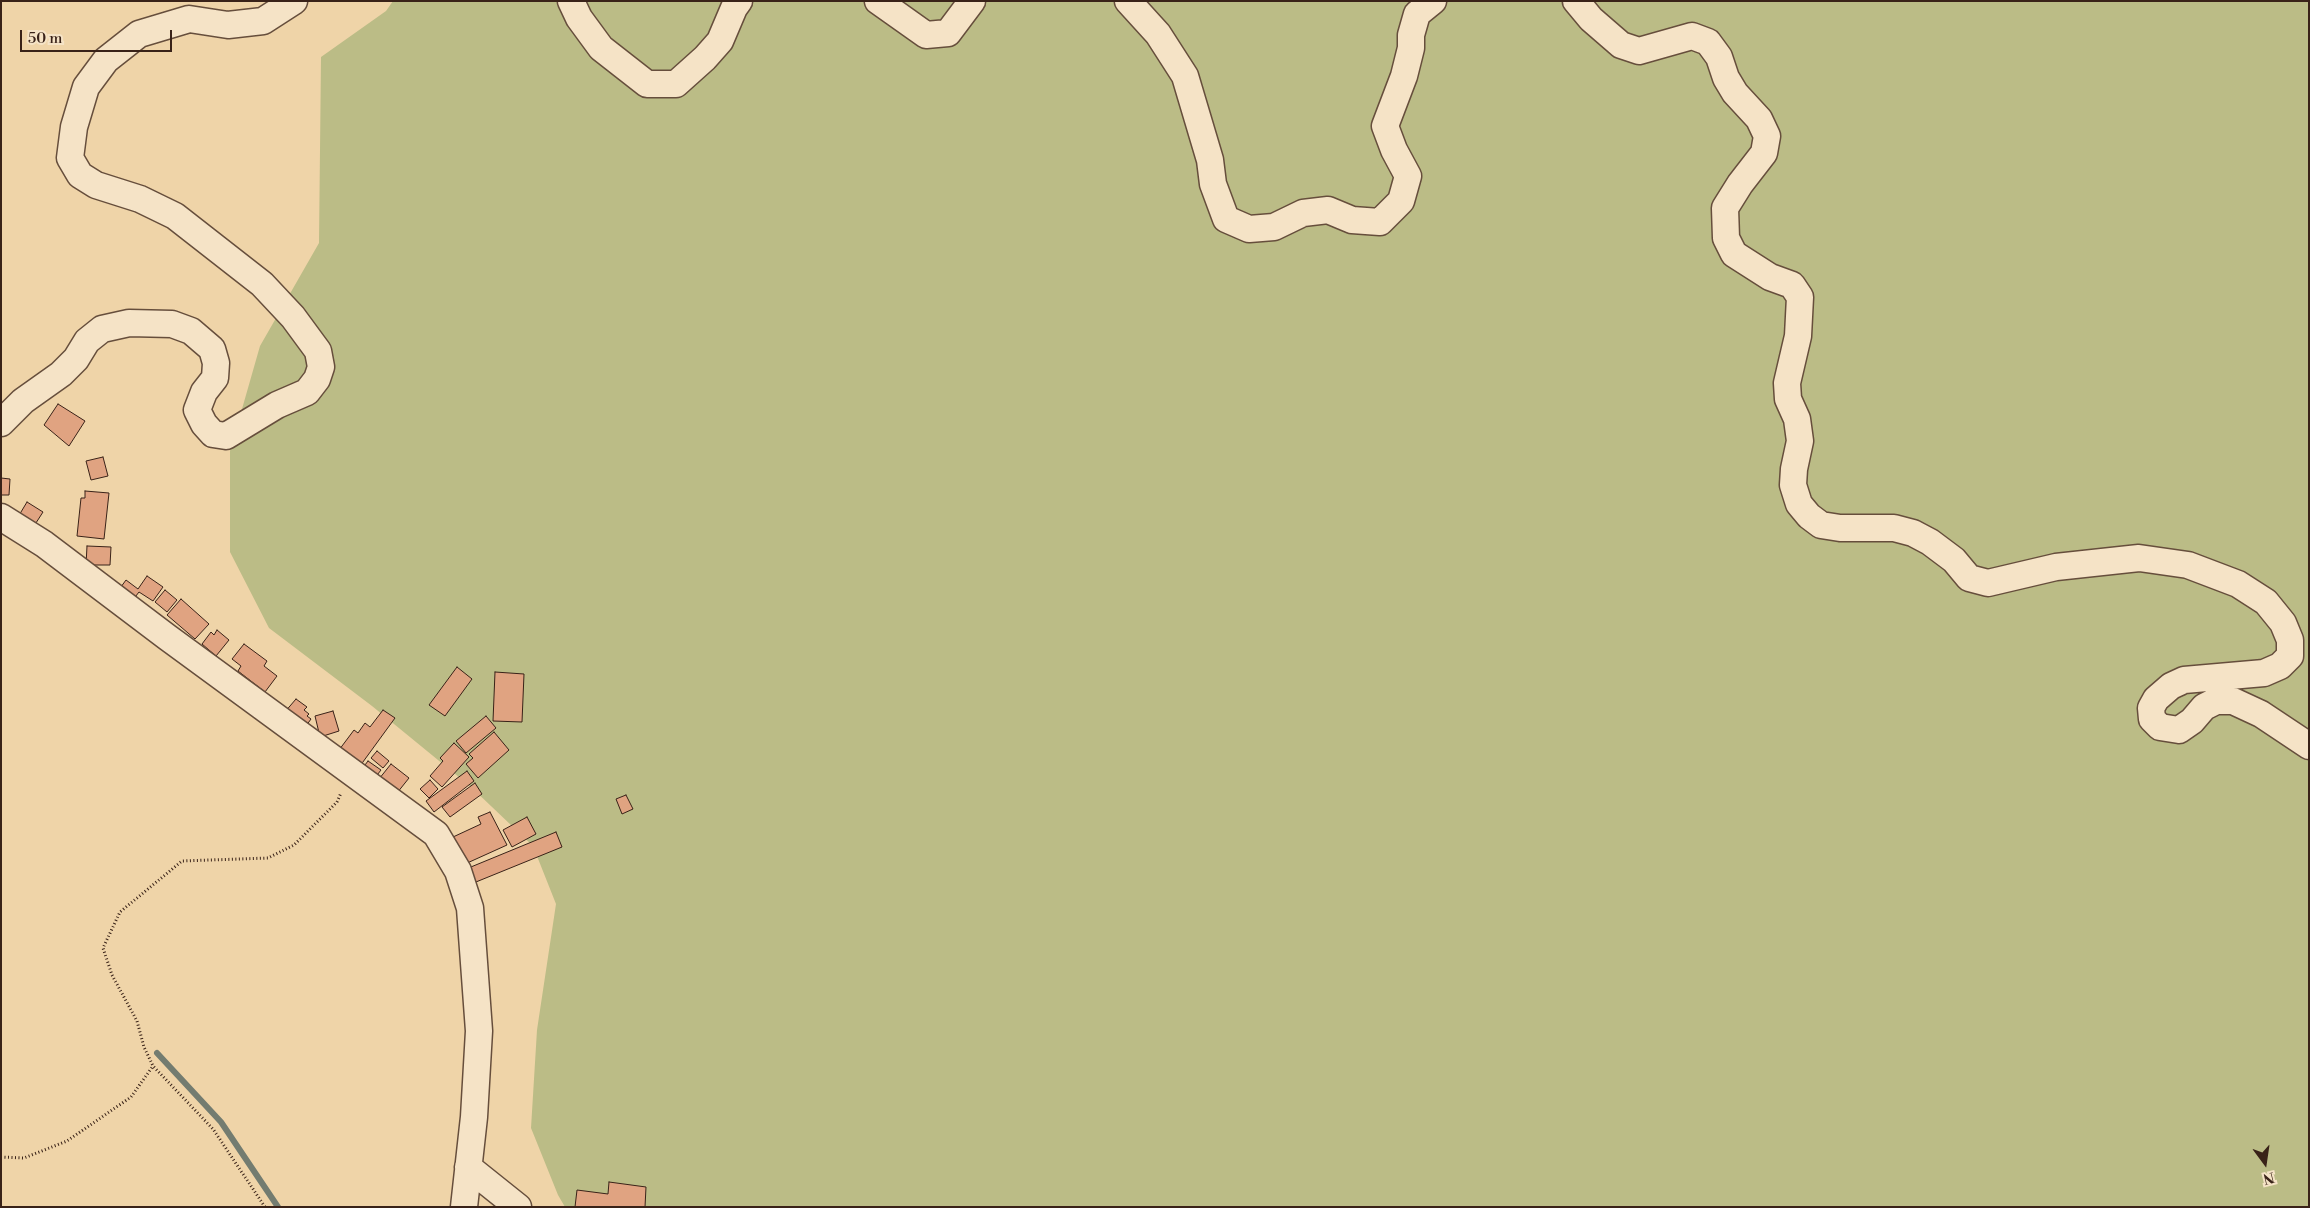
<!DOCTYPE html>
<html>
<head>
<meta charset="utf-8">
<style>
	body { margin:0 }
	#map { position:relative; width:2310px; height:1208px; overflow:hidden; background:#efd4a8; font-family:"Libre Bodoni",serif }
	canvas { display:block }
	.frame { position:absolute; inset:0; border:2px solid #392218; pointer-events:none }
	.north { position:absolute; left:2240px; top:1138px; width:50px; height:50px; -webkit-text-stroke:4px #f5e3c6; paint-order:stroke; rotate:166deg; font-size:14px; font-weight:700; line-height:20px; text-align:center; color:#392218 }
	.north::after { content:''; display:block; margin:auto; width:18px; height:22px; background:#392218; clip-path:polygon(50% 0,100% 100%,50% 72%,0 100%) }
	.scale { position:absolute; left:20px; top:30px; width:152px; height:22px; box-sizing:border-box; border:2px solid #392218; border-top:0; padding-left:6px; font-size:15px; line-height:18px; white-space:nowrap; color:#392218; -webkit-text-stroke:4px #f5e3c6; paint-order:stroke }
</style>
</head>
<body>
<div id="map">
<canvas width="2310" height="1208"></canvas>
<div class="frame"></div>
<div class="north">N</div>
<div class="scale">50 m</div>
</div>
<script>
const c = document.querySelector('canvas').getContext('2d');
c.lineJoin = 'round';
function paint(path, color) { c.fillStyle = color; c.fill(path, 'evenodd'); }
const poly = rows => new Path2D(rows.map(r => 'M' + r).join(''));
function stroke(path, color, width, dash) { c.strokeStyle = color; c.lineWidth = width; c.lineCap = dash ? 'butt' : 'round'; c.setLineDash(dash || []); c.stroke(path); }
paint(poly([
	[393,1,2309,1,2309,1207,565,1207,558,1195,531,1128,537,1030,556,904,533,846,471,787,372,706,269,628,230,552,230,451,260,346,319,243,321,57,386,11]
]), '#bbbc86');
stroke(poly([
	[157,1053,221,1122,278,1207]
]), '#737c70', 6);
const building = poly([
	[58,404,85,421,69,446,44,425,58,404],
	[103,457,108,476,91,480,86,461,103,457],
	[1,478,10,479,9,495,1,495,1,478],
	[85,491,109,493,104,539,77,536,81,498,85,498,85,491],
	[27,502,43,512,34,526,18,517,27,502],
	[87,546,111,547,110,565,86,565,87,546],
	[147,576,163,587,153,601,139,592,132,601,118,591,126,580,138,589,147,576],
	[165,590,177,600,167,612,155,602,165,590],
	[181,599,209,624,195,639,167,615,181,599],
	[217,630,229,640,216,656,202,644,211,632,214,635,217,630],
	[244,644,267,661,264,666,277,676,265,692,238,671,241,666,232,659,244,644],
	[457,667,472,679,445,716,429,705,457,667],
	[495,672,524,674,522,722,493,721,495,672],
	[296,699,307,707,304,710,309,714,307,716,311,719,306,726,284,713,296,699],
	[383,710,395,718,360,766,339,750,354,730,358,733,365,723,370,727,383,710],
	[333,711,339,731,320,737,315,716,333,711],
	[486,716,496,728,466,753,456,741,486,716],
	[494,732,509,750,478,778,466,764,473,758,469,754,494,732],
	[454,743,469,757,442,787,430,776,443,761,440,758,454,743],
	[377,751,389,761,383,768,371,758,377,751],
	[368,761,381,770,374,779,362,769,368,761],
	[391,764,409,778,397,793,379,779,391,764],
	[467,771,474,781,434,812,426,801,467,771],
	[430,780,438,789,429,798,420,789,430,780],
	[475,783,482,794,450,817,442,807,475,783],
	[626,795,633,809,622,814,616,799,626,795],
	[490,812,507,845,465,864,453,837,481,824,478,817,490,812],
	[527,817,536,834,512,847,503,830,527,817],
	[556,832,562,847,471,884,466,869,556,832],
	[609,1182,646,1187,645,1207,575,1207,577,1190,608,1194,609,1182]
]);
paint(building, '#e0a381');
stroke(building, '#392218', 1);
const minor = poly([
	[571,1,579,18,601,48,647,84,676,84,705,58,720,41,734,8,739,1],
	[878,1,926,35,948,33,972,1],
	[1128,1,1158,34,1185,76,1210,160,1213,184,1226,219,1249,229,1274,227,1303,213,1328,210,1352,220,1380,222,1401,201,1408,176,1394,150,1385,126,1404,76,1411,48,1411,35,1417,14,1433,1],
	[1576,1,1591,19,1621,45,1639,51,1692,36,1708,42,1719,57,1726,78,1735,93,1759,119,1767,136,1764,153,1740,184,1725,208,1726,238,1734,254,1770,277,1792,285,1800,297,1798,336,1787,383,1788,399,1797,419,1800,441,1794,469,1793,485,1799,504,1809,516,1821,525,1840,528,1894,528,1913,533,1930,542,1954,560,1969,578,1988,583,2056,567,2139,558,2188,565,2238,584,2266,602,2283,623,2290,640,2290,656,2280,666,2264,673,2184,680,2171,686,2156,699,2151,708,2152,719,2160,727,2179,730,2192,721,2204,707,2216,701,2233,701,2261,714,2309,746],
	[1,423,23,401,61,374,76,359,87,341,102,329,129,323,172,324,191,331,212,349,216,363,215,378,204,392,197,410,204,424,213,434,226,436,277,405,307,392,317,379,321,367,318,351,293,317,262,284,175,216,140,199,96,185,80,175,70,158,74,127,86,87,106,60,139,34,189,19,228,25,263,21,294,1],
	[1,517,44,544,167,637,436,834,458,871,470,908,479,1031,474,1117,464,1207],
	[468,1167,518,1207]
]);
stroke(minor, '#664e3c', 29);
stroke(poly([
	[1,1157,24,1158,67,1141,131,1097,153,1066],
	[265,1207,213,1129,153,1066,144,1047,137,1021,112,975,103,948,120,912,182,861,268,858,294,845,337,802,341,793]
]), '#392218', 3, [1, 2.5]);
stroke(minor, '#f5e3c6', 26);
</script>
</body>
</html>
